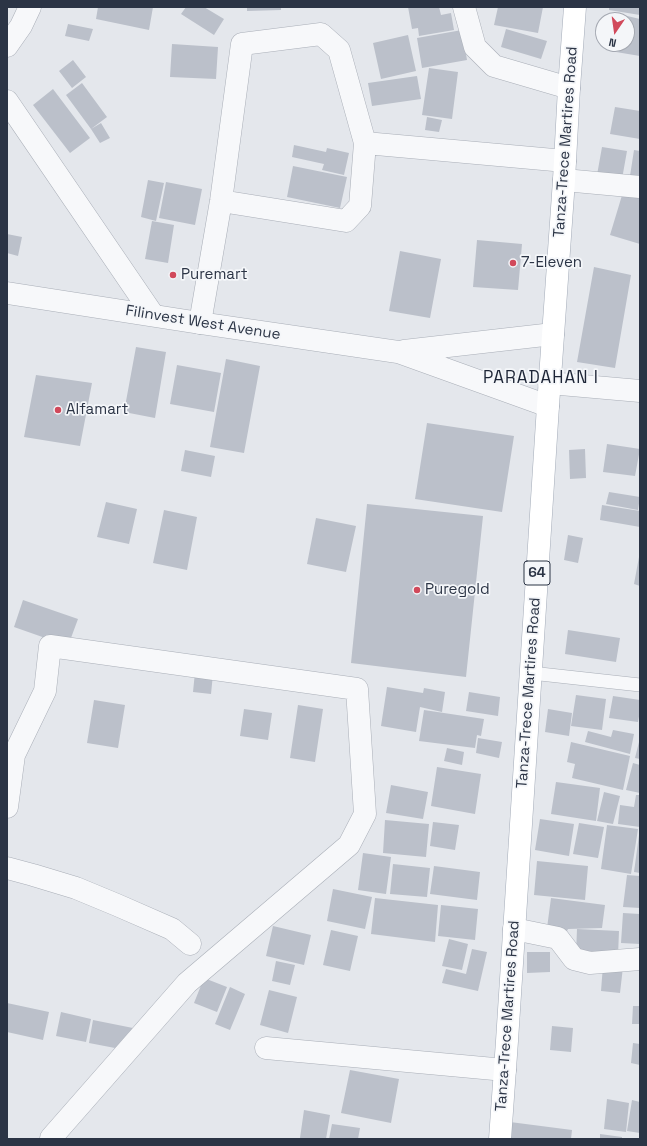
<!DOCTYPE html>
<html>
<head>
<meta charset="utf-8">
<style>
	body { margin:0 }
	#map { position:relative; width:647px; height:1146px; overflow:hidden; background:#e4e7ec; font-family:"Space Grotesk",sans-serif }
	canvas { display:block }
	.frame { position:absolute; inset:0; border:8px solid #2b3445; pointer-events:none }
	.north { position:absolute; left:595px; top:12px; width:40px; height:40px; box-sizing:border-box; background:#f4f6f9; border:1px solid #a4a8b1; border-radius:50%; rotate:193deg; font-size:11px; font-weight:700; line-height:16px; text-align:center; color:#2b3445 }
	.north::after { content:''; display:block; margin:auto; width:14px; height:18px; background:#d1495b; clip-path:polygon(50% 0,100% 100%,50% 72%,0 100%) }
</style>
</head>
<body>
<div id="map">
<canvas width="647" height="1146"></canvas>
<div class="frame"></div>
<div class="north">N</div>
</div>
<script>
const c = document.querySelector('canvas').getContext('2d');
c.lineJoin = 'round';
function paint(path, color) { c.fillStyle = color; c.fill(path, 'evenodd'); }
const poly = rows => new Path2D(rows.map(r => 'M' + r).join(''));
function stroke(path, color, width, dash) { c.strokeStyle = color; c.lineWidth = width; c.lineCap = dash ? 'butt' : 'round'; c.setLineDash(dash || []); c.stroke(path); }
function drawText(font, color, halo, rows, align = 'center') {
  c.font = font + ' "Space Grotesk",sans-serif'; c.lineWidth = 3.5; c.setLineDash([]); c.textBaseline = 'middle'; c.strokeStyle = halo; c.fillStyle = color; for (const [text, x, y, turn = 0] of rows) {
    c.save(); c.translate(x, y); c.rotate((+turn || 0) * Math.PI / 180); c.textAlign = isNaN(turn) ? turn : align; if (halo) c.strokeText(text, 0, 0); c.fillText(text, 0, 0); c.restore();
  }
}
paint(poly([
	[98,7,153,7,149,30,96,19],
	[186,7,204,7,224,19,214,35,181,14],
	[247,7,281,7,281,10,247,11],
	[408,7,439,7,441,15,451,13,454,30,419,36,418,28,412,29],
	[498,7,543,7,538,33,494,25],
	[609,7,640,7,640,15,609,10],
	[623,15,640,19,640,56,616,52,618,44,627,44,627,20,622,20],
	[68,24,93,29,89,41,65,36],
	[506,29,547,41,541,59,501,47],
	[462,30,467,60,422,68,417,38],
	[408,35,416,71,381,79,373,43],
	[172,44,218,47,216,79,170,77],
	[73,60,86,77,72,88,59,71],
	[429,68,458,72,452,119,422,115],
	[417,76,421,99,372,106,368,83],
	[82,83,107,117,91,129,66,95],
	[53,89,90,138,70,153,33,105],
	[615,107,640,111,640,139,610,134],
	[427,117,442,120,439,132,425,130],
	[101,123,110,138,100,143,91,129],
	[294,145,326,152,327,148,349,153,344,175,322,170,324,164,292,157],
	[602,147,627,151,622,179,597,175],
	[634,150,640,151,640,178,630,176],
	[293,166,347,177,340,208,287,197],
	[148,180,164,183,156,221,141,217],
	[166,182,202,189,195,225,159,218],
	[623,192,640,197,640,244,610,235],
	[152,221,174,225,168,263,145,259],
	[7,234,22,237,18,256,7,253],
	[477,240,522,244,518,290,473,287],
	[400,251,441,259,430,318,389,311],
	[594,267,631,275,615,368,577,362],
	[136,347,166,352,155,418,124,412],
	[226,359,260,366,244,453,210,447],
	[177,365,221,373,214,412,170,404],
	[36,375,92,383,80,446,24,437],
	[427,423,514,436,502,512,415,499],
	[607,444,640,449,635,476,603,472],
	[585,449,586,478,570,479,569,450],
	[185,450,215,456,211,477,181,471],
	[609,492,640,497,638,510,606,504],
	[106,502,137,509,129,544,97,537],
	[367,504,483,516,466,677,351,663],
	[602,505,640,511,640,527,600,520],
	[164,510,197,517,187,570,153,563],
	[316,518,356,526,346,572,307,564],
	[568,535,583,538,578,563,564,560],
	[639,557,640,557,640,586,634,584],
	[23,600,78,619,68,646,14,627],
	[568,630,620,638,616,662,565,654],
	[195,672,213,674,211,694,193,692],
	[387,687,423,693,424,688,445,692,442,712,420,707,416,732,381,726],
	[469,692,500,697,498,716,466,711],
	[576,695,606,699,602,730,571,726],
	[613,696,640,700,640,711,638,722,609,718],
	[94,700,125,705,118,748,87,743],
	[298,705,323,709,315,762,290,758],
	[244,709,272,713,268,740,240,736],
	[548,709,572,713,569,736,545,732],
	[424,710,484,719,481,736,477,735,475,748,419,741],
	[613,730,634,734,630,754,585,742,588,731,611,737],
	[478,738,502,742,499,758,476,753],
	[571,742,630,756,623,790,572,778,575,764,567,762],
	[639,742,640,743,640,759,635,758],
	[447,748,464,752,462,765,444,761],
	[633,763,640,765,640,793,626,790],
	[437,767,481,774,475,814,431,806],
	[556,782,600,788,596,821,551,814],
	[391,785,428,792,423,819,386,813],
	[604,792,620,796,613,824,597,821],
	[636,795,640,795,640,827,618,824,620,805,634,807],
	[540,819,574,824,569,856,535,850],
	[385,820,429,824,426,857,383,853],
	[433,822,459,825,455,850,430,846],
	[579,823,604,827,598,858,573,854],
	[607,825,638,829,631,874,601,869],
	[639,835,640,835,640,873,634,872],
	[363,853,391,857,386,894,358,890],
	[537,861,588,866,585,900,534,895],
	[393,864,430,868,427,897,390,894],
	[434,866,480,872,477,900,430,894],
	[627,875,640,876,640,908,623,907],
	[333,889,372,897,365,929,327,921],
	[375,898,438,905,435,942,371,934],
	[551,898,605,905,602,928,568,929,567,931,547,928],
	[441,905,478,909,475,940,438,936],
	[623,913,640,914,640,944,621,943],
	[273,926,311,935,304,965,266,956],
	[577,929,619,931,618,956,576,954],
	[331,930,358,936,350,971,323,965],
	[449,939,468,944,462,970,442,966],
	[472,949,487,952,478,991,442,983,446,969,466,974],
	[527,952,550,952,550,972,527,973],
	[276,961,295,965,290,985,272,981],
	[603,965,623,967,620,993,601,991],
	[204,978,227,987,217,1012,194,1003],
	[230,987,245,994,230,1030,215,1024],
	[269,990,297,997,288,1033,260,1025],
	[7,1003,49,1012,43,1040,7,1032],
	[633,1006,640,1006,640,1024,632,1024],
	[61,1012,91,1019,86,1042,56,1036],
	[93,1020,133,1028,115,1048,89,1043],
	[552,1026,573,1028,571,1052,550,1050],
	[633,1043,640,1044,640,1065,631,1063],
	[350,1070,399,1079,391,1123,341,1113],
	[607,1099,629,1103,626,1132,604,1129],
	[632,1100,640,1102,640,1133,627,1131],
	[304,1110,330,1115,326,1139,300,1138],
	[510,1122,572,1130,571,1139,507,1139],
	[332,1124,360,1128,358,1139,329,1139],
	[600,1134,622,1137,622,1139,600,1139]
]), '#bbc0ca');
const service = poly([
	[531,673,640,685]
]);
const minor = poly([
	[464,7,475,47,494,66,569,88],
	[7,46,21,26,30,7],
	[7,101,153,315],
	[365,143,565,161],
	[564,180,640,187],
	[200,323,221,201,242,44,321,34,339,50,365,143,360,206,346,221,221,201],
	[549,383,640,391],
	[7,807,14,755,45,691,50,646,357,689,365,814,349,845,187,983,51,1138],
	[7,868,33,875,76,888,117,905,172,929,190,944],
	[514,929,558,938,574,959,590,963,640,959],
	[266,1048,505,1070]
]);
const tertiary = poly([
	[7,293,200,323,398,352,548,406],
	[404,351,553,334]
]);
const primary = poly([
	[500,1139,507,1041,548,406,564,180,569,88,575,7]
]);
stroke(service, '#a9aeb7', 14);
stroke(minor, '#a9aeb7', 23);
stroke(tertiary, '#a9aeb7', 23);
stroke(primary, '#a3abb8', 23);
stroke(service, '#f7f8fa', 13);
stroke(minor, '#f7f8fa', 22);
stroke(tertiary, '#f7f8fa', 22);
stroke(primary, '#fff', 22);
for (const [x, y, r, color] of [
	[513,263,4,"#d1495b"],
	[173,275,4,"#d1495b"],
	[58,410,4,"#d1495b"],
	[417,590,4,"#d1495b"]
]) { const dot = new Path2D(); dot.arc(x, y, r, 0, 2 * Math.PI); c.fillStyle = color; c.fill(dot); stroke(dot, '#f4f6f9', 1.5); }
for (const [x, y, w] of [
	[537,573,26]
]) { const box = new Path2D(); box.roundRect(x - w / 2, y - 12, w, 24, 3); c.fillStyle = '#f4f6f9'; c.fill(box); stroke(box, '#2b3445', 1); }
drawText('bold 14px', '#2b3445', null, [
	["64",537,573]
]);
drawText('15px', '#2b3445', '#f4f6f9', [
	["Tanza-Trece Martires Road",566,142,-86],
	["Filinvest West Avenue",203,323,9],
	["Tanza-Trece Martires Road",529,693,-86],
	["Tanza-Trece Martires Road",508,1016,-86]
]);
drawText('15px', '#2b3445', '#f4f6f9', [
	["7-Eleven",521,263],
	["Puremart",181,275],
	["Alfamart",66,410],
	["Puregold",425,590]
], 'left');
c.letterSpacing = '1px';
drawText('17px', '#1d2536', '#f4f6f9', [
	["PARADAHAN I",541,378]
]);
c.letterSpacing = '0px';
</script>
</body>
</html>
